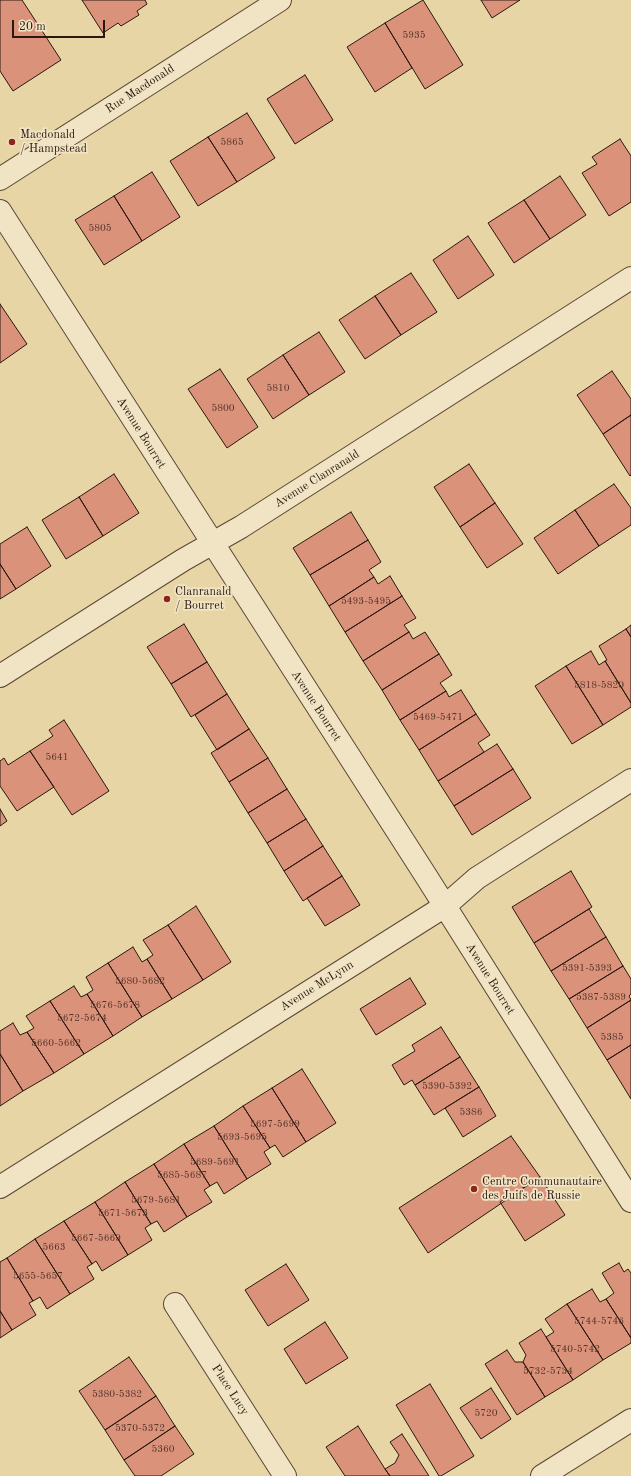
<!DOCTYPE html>
<html>
<head>
<meta charset="utf-8">
<style>
	body { margin:0 }
	#map { position:relative; width:631px; height:1476px; overflow:hidden; background:#e8d5a6; font-family:"Old Standard TT",serif }
	canvas { display:block }
	.scale { position:absolute; left:12px; top:20px; width:93px; height:18px; box-sizing:border-box; border:2px solid #2a180e; border-top:0; padding-left:5px; font-size:12px; line-height:14px; white-space:nowrap; color:#2a180e; -webkit-text-stroke:3px #f0e4c5; paint-order:stroke }
</style>
</head>
<body>
<div id="map">
<canvas width="631" height="1476"></canvas>
<div class="scale">20 m</div>
</div>
<script>
const c = document.querySelector('canvas').getContext('2d');
c.lineJoin = 'round';
function paint(path, color) { c.fillStyle = color; c.fill(path, 'evenodd'); }
const poly = rows => new Path2D(rows.map(r => 'M' + r).join(''));
function stroke(path, color, width, dash) { c.strokeStyle = color; c.lineWidth = width; c.lineCap = dash ? 'butt' : 'round'; c.setLineDash(dash || []); c.stroke(path); }
function drawText(font, color, halo, rows, align = 'center') {
  c.font = font + ' "Old Standard TT",serif'; c.lineWidth = 3.5; c.setLineDash([]); c.textBaseline = 'middle'; c.strokeStyle = halo; c.fillStyle = color; for (const [text, x, y, turn = 0] of rows) {
    c.save(); c.translate(x, y); c.rotate((+turn || 0) * Math.PI / 180); c.textAlign = isNaN(turn) ? turn : align; if (halo) c.strokeText(text, 0, 0); c.fillText(text, 0, 0); c.restore();
  }
}
const building = poly([
	[0,0,22,0,61,60,13,91,0,71,0,0],
	[82,0,145,0,147,4,137,11,139,15,121,26,118,23,103,33,82,0],
	[423,0,463,65,425,89,385,23,423,0],
	[481,0,520,0,492,18,481,0],
	[385,23,412,68,375,92,347,47,385,23],
	[305,75,333,120,295,144,267,99,305,75],
	[247,113,275,158,237,182,208,137,247,113],
	[208,137,237,182,198,206,170,161,208,137],
	[620,139,631,156,631,202,609,216,582,173,597,164,592,157,620,139],
	[152,172,180,217,142,241,114,196,152,172],
	[560,176,586,215,550,239,524,200,560,176],
	[114,196,142,241,104,265,75,220,114,196],
	[524,200,550,239,514,263,488,223,524,200],
	[468,236,494,275,458,299,433,260,468,236],
	[411,273,437,312,401,335,375,296,411,273],
	[375,296,401,335,365,359,339,320,375,296],
	[0,304,27,344,0,363,0,304],
	[319,332,345,372,309,395,283,355,319,332],
	[283,355,309,395,273,419,247,379,283,355],
	[220,369,258,427,227,448,188,389,220,369],
	[612,371,631,399,631,415,603,434,577,395,612,371],
	[631,415,631,475,630,476,603,434,631,415],
	[469,464,495,503,460,527,434,487,469,464],
	[114,474,139,513,103,536,79,497,114,474],
	[614,484,631,508,631,525,599,546,575,510,614,484],
	[79,497,103,536,66,559,42,520,79,497],
	[495,503,523,544,487,568,460,527,495,503],
	[575,510,599,546,558,574,534,538,575,510],
	[351,512,368,540,310,575,293,548,351,512],
	[27,527,51,566,16,589,0,564,0,544,27,527],
	[368,540,381,562,369,570,374,577,329,606,310,575,368,540],
	[0,564,16,589,0,599,0,564],
	[390,576,402,596,345,632,329,606,374,577,378,584,390,576],
	[402,596,416,618,404,625,409,632,363,661,345,632,402,596],
	[184,624,207,662,171,684,147,647,184,624],
	[631,625,631,637,626,629,631,625],
	[626,629,631,637,631,703,605,661,607,660,599,646,626,629],
	[409,632,413,639,425,632,439,654,382,690,363,661,409,632],
	[591,651,599,665,605,661,631,703,631,707,603,725,566,666,591,651],
	[439,654,452,675,440,683,446,691,400,720,382,690,439,654],
	[207,662,227,694,191,717,171,684,207,662],
	[566,666,603,725,572,744,535,686,566,666],
	[461,690,476,714,419,750,400,720,446,691,449,697,461,690],
	[227,694,249,729,217,750,195,715,227,694],
	[476,714,490,735,478,743,484,752,438,781,419,750,476,714],
	[64,720,109,791,72,815,30,751,53,736,49,730,64,720],
	[249,729,268,758,229,782,211,753,249,729],
	[497,744,513,769,454,806,438,781,497,744],
	[30,751,54,787,17,811,0,786,0,761,4,758,8,765,30,751],
	[268,758,287,789,248,813,229,782,268,758],
	[513,769,531,798,472,835,454,806,513,769],
	[287,789,306,819,267,843,248,813,287,789],
	[0,809,7,821,0,826,0,809],
	[306,819,323,846,284,871,267,843,306,819],
	[323,846,342,876,303,901,284,871,323,846],
	[571,871,592,907,534,943,512,907,571,871],
	[342,876,360,905,325,926,307,898,342,876],
	[196,906,231,962,203,980,168,925,196,906],
	[589,909,606,937,551,971,534,943,589,909],
	[168,925,203,980,172,999,147,959,153,955,143,940,168,925],
	[606,937,623,966,569,999,551,971,606,937],
	[133,947,142,962,147,959,172,999,142,1017,108,963,133,947],
	[108,963,142,1017,113,1036,87,994,93,990,86,977,108,963],
	[623,966,631,979,631,994,629,996,631,1000,587,1028,569,999,623,966],
	[410,978,426,1004,376,1035,360,1009,410,978],
	[74,986,81,997,87,994,113,1036,84,1054,50,1001,74,986],
	[631,1000,631,1045,607,1060,587,1028,631,1000],
	[50,1001,84,1054,54,1073,27,1032,34,1028,26,1016,50,1001],
	[13,1023,20,1035,27,1032,54,1073,23,1091,0,1054,0,1031,13,1023],
	[441,1027,460,1057,415,1085,412,1080,404,1085,392,1065,415,1051,412,1045,441,1027],
	[631,1045,631,1099,607,1060,631,1045],
	[0,1054,23,1091,0,1106,0,1054],
	[460,1057,479,1087,434,1115,415,1085,460,1057],
	[302,1069,336,1123,306,1142,272,1088,302,1069],
	[479,1087,496,1116,463,1137,445,1108,479,1087],
	[272,1088,306,1142,283,1157,275,1145,270,1148,243,1106,272,1088],
	[243,1106,270,1148,264,1152,271,1164,247,1179,214,1126,243,1106],
	[214,1126,247,1179,224,1194,217,1182,210,1186,184,1144,214,1126],
	[511,1136,540,1177,428,1253,399,1208,511,1136],
	[184,1144,210,1186,204,1190,212,1202,187,1217,154,1164,184,1144],
	[154,1164,187,1217,164,1232,157,1221,151,1224,125,1182,154,1164],
	[540,1177,565,1215,525,1241,500,1202,540,1177],
	[125,1182,151,1224,145,1228,152,1240,128,1255,95,1202,125,1182],
	[95,1202,128,1255,102,1271,96,1261,92,1264,64,1221,95,1202],
	[64,1221,92,1264,87,1267,94,1279,70,1294,35,1239,64,1221],
	[35,1239,70,1294,47,1309,40,1297,33,1301,7,1258,35,1239],
	[7,1258,33,1301,29,1303,36,1315,12,1330,0,1311,0,1262,7,1258],
	[619,1263,624,1272,628,1269,631,1273,631,1338,606,1299,614,1293,602,1273,619,1263],
	[286,1264,309,1300,268,1326,245,1290,286,1264],
	[592,1289,600,1302,606,1299,631,1338,631,1343,603,1360,567,1304,592,1289],
	[567,1304,603,1360,573,1380,546,1337,554,1332,545,1319,567,1304],
	[0,1311,12,1330,0,1338,0,1311],
	[325,1322,348,1358,306,1384,284,1349,325,1322],
	[541,1329,573,1380,545,1397,523,1362,526,1355,519,1343,541,1329],
	[507,1350,515,1362,523,1362,545,1397,517,1415,485,1364,507,1350],
	[129,1357,156,1396,105,1430,79,1391,129,1357],
	[430,1384,474,1456,441,1476,439,1476,396,1405,430,1384],
	[491,1388,511,1419,481,1439,460,1408,491,1388],
	[156,1396,175,1426,124,1460,105,1430,156,1396],
	[175,1426,194,1454,161,1476,135,1476,124,1460,175,1426],
	[358,1426,385,1469,390,1476,345,1476,326,1447,358,1426],
	[402,1434,429,1476,390,1476,385,1469,395,1463,399,1455,390,1442,402,1434]
]);
paint(building, '#da927b');
stroke(building, '#2a180e', 1);
const minor = poly([
	[0,179,280,0],
	[0,211,426,876,631,1201],
	[0,676,183,560,241,527,631,278],
	[0,1187,445,906,477,878,631,780],
	[175,1304,285,1476],
	[542,1476,631,1420]
]);
stroke(minor, '#5a4734', 24);
stroke(minor, '#f0e4c5', 22);
for (const [x, y, r, color] of [
	[12,142,4,"#8f2418"],
	[167,599,4,"#8f2418"],
	[474,1189,4,"#8f2418"]
]) { const dot = new Path2D(); dot.arc(x, y, r, 0, 2 * Math.PI); c.fillStyle = color; c.fill(dot); stroke(dot, '#f0e4c5', 1.5); }
drawText('10px', '#563629', null, [
	["5935",414,35],
	["5865",232,142],
	["5805",100,228],
	["5810",278,388],
	["5800",223,408],
	["5493-5495",366,601],
	["5818-5820",599,685],
	["5469-5471",438,717],
	["5641",57,757],
	["5391-5393",587,968],
	["5680-5682",140,981],
	["5387-5389",601,997],
	["5676-5678",115,1005],
	["5672-5674",82,1018],
	["5385",612,1037],
	["5660-5662",56,1043],
	["5390-5392",447,1086],
	["5386",471,1112],
	["5697-5699",275,1124],
	["5693-5695",242,1137],
	["5689-5691",215,1162],
	["5685-5687",182,1175],
	["5679-5681",156,1200],
	["5671-5673",123,1213],
	["5667-5669",96,1238],
	["5663",54,1247],
	["5655-5657",38,1276],
	["5744-5746",599,1321],
	["5740-5742",575,1349],
	["5732-5734",548,1371],
	["5380-5382",117,1394],
	["5720",486,1413],
	["5370-5372",140,1428],
	["5360",163,1449]
]);
drawText('12px', '#2a180e', '#f0e4c5', [
	["Rue Macdonald",140,89,-33],
	["Avenue Bourret",141,433,58],
	["Avenue Clanranald",317,479,-32],
	["Avenue Bourret",316,706,57],
	["Avenue Bourret",490,979,58],
	["Avenue McLynn",317,986,-32],
	["Place Lucy",230,1390,57]
]);
drawText('12px', '#2a180e', '#f0e4c5', [
	["Macdonald",20,135],
	["/ Hampstead",20,149],
	["Clanranald",175,592],
	["/ Bourret",175,606],
	["Centre Communautaire",482,1182],
	["des Juifs de Russie",482,1196]
], 'left');
</script>
</body>
</html>
